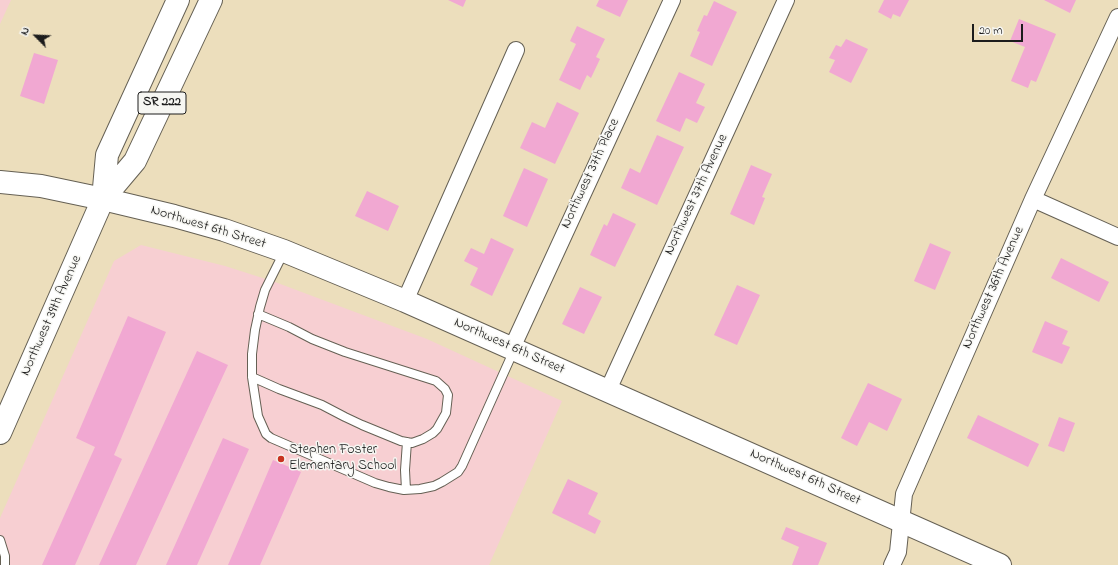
<!DOCTYPE html>
<html>
<head>
<meta charset="utf-8">
<style>
	body { margin:0 }
	#map { position:relative; width:1118px; height:565px; overflow:hidden; background:#ecdebc; font-family:"Indie Flower",sans-serif }
	canvas { display:block }
	.north { position:absolute; left:16px; top:16px; width:40px; height:40px; -webkit-text-stroke:3px #f6f6f2; paint-order:stroke; rotate:294deg; font-size:11px; font-weight:700; line-height:16px; text-align:center; color:#1c1c1c }
	.north::after { content:''; display:block; margin:auto; width:14px; height:18px; background:#1c1c1c; clip-path:polygon(50% 0,100% 100%,50% 72%,0 100%) }
	.scale { position:absolute; left:972px; top:24px; width:51px; height:18px; box-sizing:border-box; border:2px solid #1c1c1c; border-top:0; padding-left:5px; font-size:12px; line-height:14px; white-space:nowrap; color:#1c1c1c; -webkit-text-stroke:3px #f6f6f2; paint-order:stroke }
</style>
</head>
<body>
<div id="map">
<canvas width="1118" height="565"></canvas>
<div class="north">N</div>
<div class="scale">20 m</div>
</div>
<script>
const c = document.querySelector('canvas').getContext('2d');
c.lineJoin = 'round';
function paint(path, color) { c.fillStyle = color; c.fill(path, 'evenodd'); }
const poly = rows => new Path2D(rows.map(r => 'M' + r).join(''));
function stroke(path, color, width, dash) { c.strokeStyle = color; c.lineWidth = width; c.lineCap = dash ? 'butt' : 'round'; c.setLineDash(dash || []); c.stroke(path); }
function drawText(font, color, halo, rows, align = 'center') {
  c.font = font + ' "Indie Flower",sans-serif'; c.lineWidth = 3; c.setLineDash([]); c.textBaseline = 'middle'; c.strokeStyle = halo; c.fillStyle = color; for (const [text, x, y, turn = 0] of rows) {
    c.save(); c.translate(x, y); c.rotate((+turn || 0) * Math.PI / 180); c.textAlign = isNaN(turn) ? turn : align; if (halo) c.strokeText(text, 0, 0); c.fillText(text, 0, 0); c.restore();
  }
}
paint(poly([
	[0,0,11,0,0,24],
	[141,245,225,266,275,282,427,339,562,401,489,565,0,565,0,518,114,261]
]), '#f7cfd2');
paint(poly([
	[448,0,466,0,463,7],
	[599,0,628,0,620,17,596,6],
	[884,0,909,0,900,17,893,14,891,19,878,12],
	[1044,0,1076,0,1070,13],
	[714,1,737,12,712,66,690,56,700,32,697,31,704,15,707,16],
	[1019,19,1056,34,1036,82,1031,80,1028,88,1011,81,1025,47,1010,41],
	[577,26,605,39,596,57,600,59,591,78,587,75,580,90,559,80,576,44,570,41],
	[846,39,868,49,851,83,829,72,835,60,829,58,836,45,841,47],
	[34,53,58,60,44,104,20,96],
	[679,72,705,84,696,103,705,107,697,123,686,118,680,132,656,121],
	[557,102,579,113,555,164,520,148,532,122,545,128],
	[657,135,684,147,657,205,621,188,630,168,640,173],
	[751,165,772,174,762,197,765,198,754,225,730,214],
	[524,168,548,179,527,227,503,216],
	[367,191,399,206,388,231,355,216],
	[613,213,636,224,615,267,590,255,604,224,607,226],
	[491,238,514,249,492,296,470,285,478,268,464,261,471,248,484,254],
	[930,243,951,252,935,290,914,281],
	[1061,258,1109,282,1099,302,1051,278],
	[737,285,760,295,737,345,714,335],
	[580,287,602,297,584,334,562,324],
	[128,316,166,332,114,455,122,459,75,565,42,565,95,447,76,438],
	[1045,321,1068,331,1062,344,1070,347,1062,364,1032,352],
	[197,351,228,365,136,565,99,565],
	[868,383,902,399,887,431,869,422,857,446,841,438],
	[978,415,1039,444,1028,467,967,438],
	[1059,417,1075,423,1064,452,1048,446],
	[223,438,249,449,197,565,166,565],
	[273,460,301,472,260,565,228,565],
	[568,479,598,493,588,514,601,521,595,534,552,513],
	[786,527,827,543,818,565,792,565,799,547,781,539]
]), '#f1a8d2');
const service = poly([
	[284,252,265,290,260,307,255,330,252,354,252,377,258,416,266,434,271,438,375,483,389,487,404,490,420,489,434,486,442,482,458,472,462,466,514,350],
	[252,377,279,389,322,405,345,417,362,425,401,441,412,443,423,439,433,433,437,429,446,413,448,395,445,389,436,381,345,352,312,339,289,327,258,314],
	[406,490,405,470,407,442],
	[0,540,5,556,5,565]
]);
const minor = poly([
	[1033,199,1118,237],
	[405,301,516,50],
	[512,348,672,0],
	[608,390,786,0],
	[892,565,898,552,904,494,1033,199,1118,17]
]);
const secondary = poly([
	[0,182,41,186,103,199,174,216,224,230,284,251,405,301,1000,565]
]);
const primary = poly([
	[103,199,107,155,178,0],
	[0,433,103,199,135,161,211,0]
]);
stroke(service, '#656054', 10);
stroke(minor, '#656054', 18);
stroke(secondary, '#656054', 24);
stroke(primary, '#656054', 24);
stroke(service, '#fff', 8);
stroke(minor, '#fff', 16);
stroke(secondary, '#fff', 22);
stroke(primary, '#fff', 22);
for (const [x, y, r, color] of [
	[281,459,4,"#c8321e"]
]) { const dot = new Path2D(); dot.arc(x, y, r, 0, 2 * Math.PI); c.fillStyle = color; c.fill(dot); stroke(dot, '#f6f6f2', 1.5); }
for (const [x, y, w] of [
	[162,103,48]
]) { const box = new Path2D(); box.roundRect(x - w / 2, y - 11, w, 22, 3); c.fillStyle = '#f6f6f2'; c.fill(box); stroke(box, '#1c1c1c', 1); }
drawText('bold 13px', '#1c1c1c', null, [
	["SR 222",162,103]
]);
drawText('14px', '#1c1c1c', '#f6f6f2', [
	["Northwest 37th Place",591,174,-65],
	["Northwest 37th Avenue",697,195,-65],
	["Northwest 6th Street",208,228,17],
	["Northwest 36th Avenue",994,288,-66],
	["Northwest 39th Avenue",52,316,-66],
	["Northwest 6th Street",509,347,24],
	["Northwest 6th Street",805,478,24]
]);
drawText('14px', '#1c1c1c', '#f6f6f2', [
	["Stephen Foster",289,451],
	["Elementary School",289,467]
], 'left');
</script>
</body>
</html>
